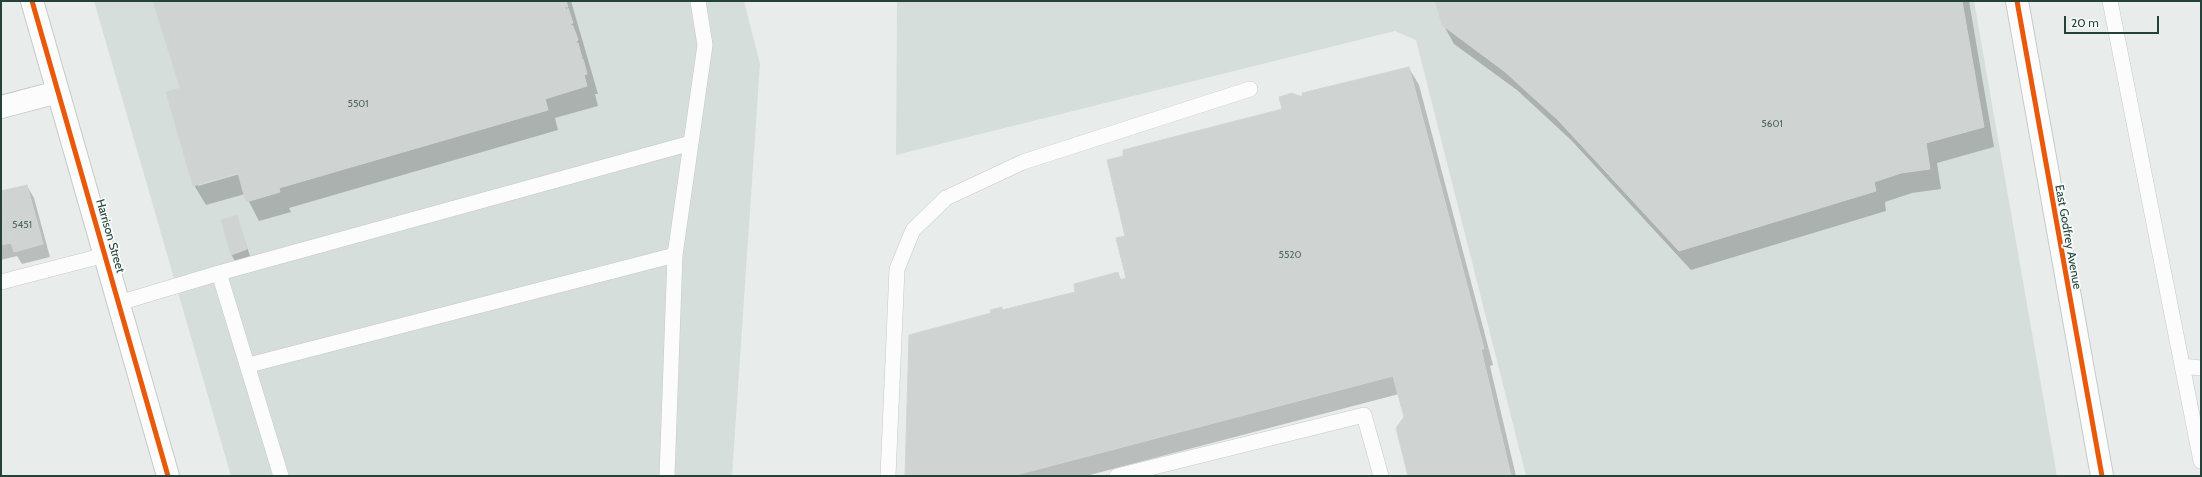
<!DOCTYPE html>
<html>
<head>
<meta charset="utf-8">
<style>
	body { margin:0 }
	#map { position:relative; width:2202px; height:477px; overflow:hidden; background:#e8edeb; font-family:Cabin,sans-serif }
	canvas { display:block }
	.frame { position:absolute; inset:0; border:2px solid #24423a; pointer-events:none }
	.scale { position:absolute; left:2064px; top:16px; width:95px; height:18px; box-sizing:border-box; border:2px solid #24423a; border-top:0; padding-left:5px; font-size:12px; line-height:14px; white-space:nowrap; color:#24423a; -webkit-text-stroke:3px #f7fbf9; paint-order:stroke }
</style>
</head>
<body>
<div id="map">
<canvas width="2202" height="477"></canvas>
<div class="frame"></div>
<div class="scale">20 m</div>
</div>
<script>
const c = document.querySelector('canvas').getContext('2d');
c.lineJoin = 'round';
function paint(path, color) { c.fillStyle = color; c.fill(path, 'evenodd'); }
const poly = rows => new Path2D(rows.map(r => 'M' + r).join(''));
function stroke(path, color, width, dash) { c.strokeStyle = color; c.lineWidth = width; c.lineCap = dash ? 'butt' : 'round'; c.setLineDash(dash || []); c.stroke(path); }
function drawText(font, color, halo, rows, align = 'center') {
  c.font = font + ' Cabin,sans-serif'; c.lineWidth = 3.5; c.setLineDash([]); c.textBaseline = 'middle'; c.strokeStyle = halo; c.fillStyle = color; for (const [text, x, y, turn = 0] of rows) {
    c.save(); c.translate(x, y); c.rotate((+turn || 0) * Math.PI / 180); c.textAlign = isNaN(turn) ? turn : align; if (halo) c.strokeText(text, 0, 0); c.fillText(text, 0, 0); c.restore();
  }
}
paint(poly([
	[94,1,744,1,760,64,732,476,231,476],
	[897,1,1974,1,2057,476,1526,476,1416,40,1395,31,896,155]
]), '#d6dedb');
paint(poly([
	[153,1,571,1,598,94,595,94,598,106,555,118,558,130,289,208,291,212,259,221,245,194,206,205,194,185,181,89,158,10],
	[242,171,243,173,198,186,198,184],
	[1436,1,1969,1,1994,147,1937,163,1941,189,1912,193,1885,202,1886,211,1691,270,1571,140,1517,90,1454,44,1443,24],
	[1409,68,1419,85,1493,365,1490,366,1516,476,1409,476,1405,418,1399,394,1086,476,906,476,992,314,1001,308,1003,311,1076,292,1118,274,1122,281,1128,279,1127,237,1284,110,1303,98],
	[27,186,34,198,50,257,22,264,17,256,1,260,1,192],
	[237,217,250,256,235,261,231,254]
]), '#0003');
const building = poly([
	[153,1,566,1,568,7,565,7,566,10,568,8,573,23,570,24,573,26,578,40,575,43,578,43,582,58,580,60,583,59,587,74,584,75,587,86,545,99,548,110,279,188,280,192,246,202,238,173,193,186,166,92,180,88,153,1],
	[1435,1,1962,1,1984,127,1926,143,1930,169,1901,173,1874,182,1876,191,1679,251,1558,120,1504,71,1442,25,1435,1],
	[1409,67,1484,349,1481,349,1511,476,1408,476,1396,428,1404,417,1393,376,1012,476,905,476,909,335,991,313,990,310,1002,307,1002,310,1075,292,1074,284,1118,272,1120,280,1126,278,1116,238,1125,236,1107,160,1123,156,1123,150,1282,109,1279,97,1292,93,1302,97,1302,93,1409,67],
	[27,185,43,244,14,252,1,207,1,191,27,185],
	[1,207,11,243,1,245,1,207],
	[237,215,247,249,231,255,221,220,237,215]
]);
paint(building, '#cfd4d2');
stroke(building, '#d1d6d4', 1);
const service = poly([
	[2110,1,2201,461],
	[675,255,705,45,698,1],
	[219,273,691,143],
	[1,282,105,255],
	[119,303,219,273,281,476],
	[249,365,675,255,667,476],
	[2182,366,2201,368],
	[888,476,897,269,913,230,946,198,1023,162,1250,89],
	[1117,476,1364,415,1381,476]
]);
const minor = poly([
	[32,1,168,476],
	[1,107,58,92]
]);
const tertiary = poly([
	[2017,1,2102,476]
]);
stroke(service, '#c5cac8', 16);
stroke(minor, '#c5cac8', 24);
stroke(tertiary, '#c5cac8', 24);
stroke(service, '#fcfcfc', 15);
stroke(minor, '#fcfcfc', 22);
stroke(tertiary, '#fcfcfc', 22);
stroke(poly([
	[32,1,168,476],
	[2017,1,2102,476]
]), '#e8590c', 5);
drawText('10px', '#506761', null, [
	["5501",358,104],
	["5601",1772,124],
	["5451",22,225],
	["5520",1290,255]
]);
drawText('12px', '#24423a', '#f7fbf9', [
	["Harrison Street",110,236,74],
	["East Godfrey Avenue",2068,237,80]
]);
</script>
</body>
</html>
